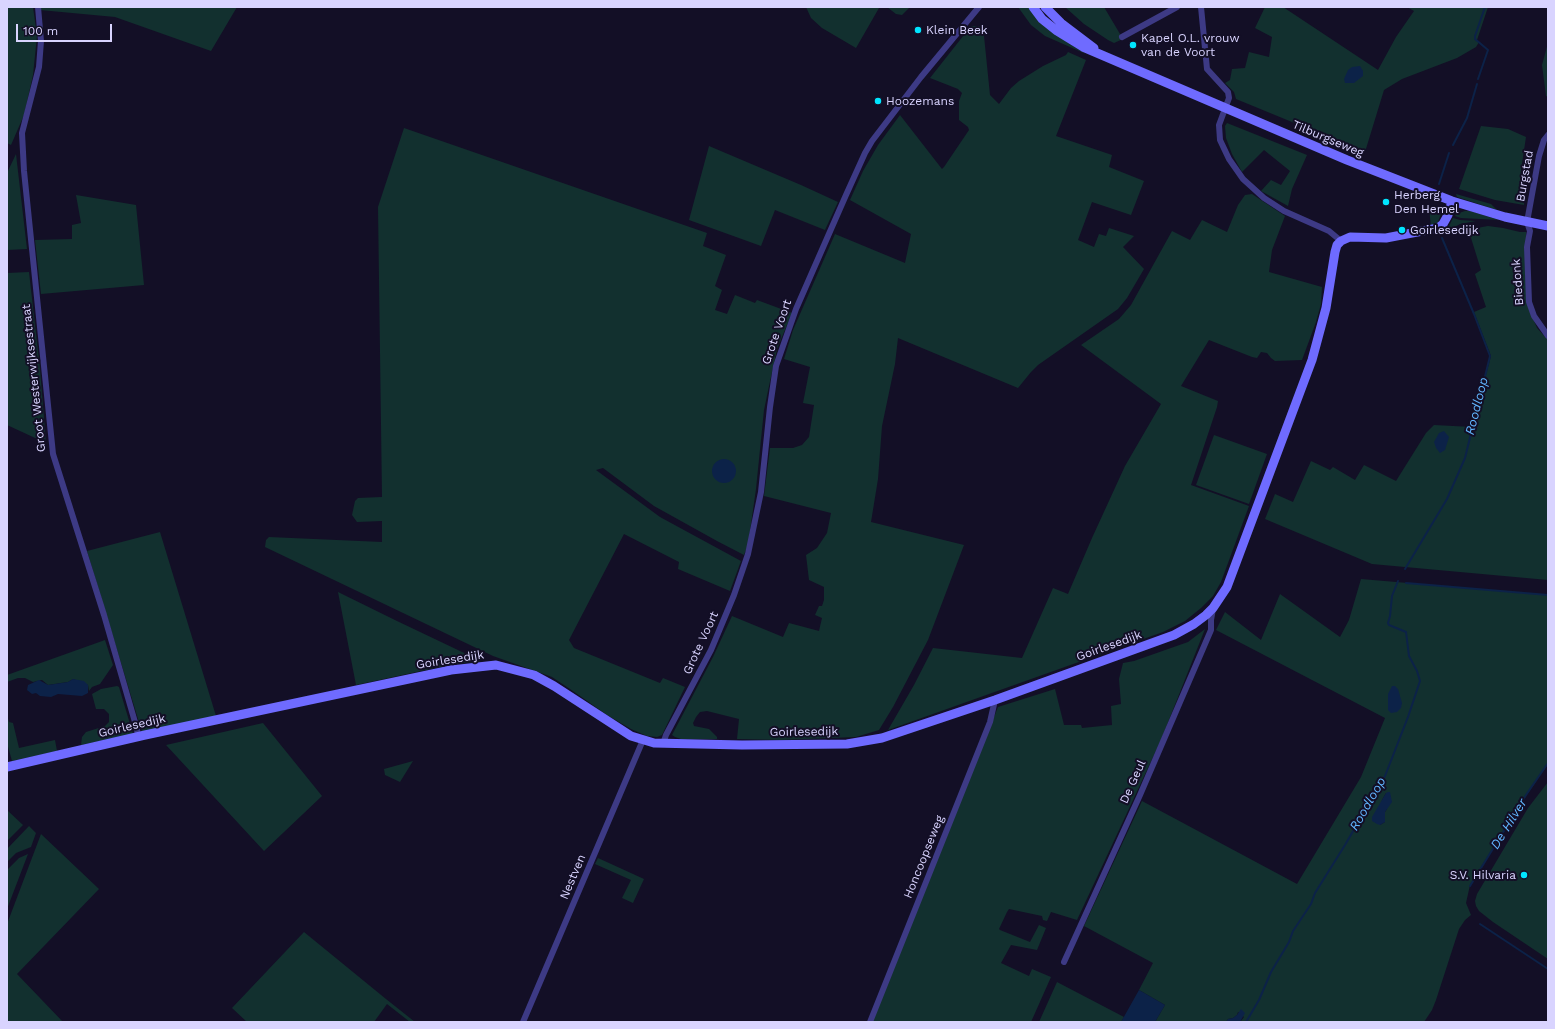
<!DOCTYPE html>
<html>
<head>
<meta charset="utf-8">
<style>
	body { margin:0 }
	#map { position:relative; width:1555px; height:1029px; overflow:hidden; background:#130f26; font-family:"Work Sans",sans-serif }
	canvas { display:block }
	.frame { position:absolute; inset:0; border:8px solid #d9d4ff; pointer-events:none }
	.scale { position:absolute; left:16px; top:24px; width:96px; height:18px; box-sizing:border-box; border:2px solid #d9d4ff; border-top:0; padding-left:5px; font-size:12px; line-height:14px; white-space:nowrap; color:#d9d4ff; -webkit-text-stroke:3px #130f26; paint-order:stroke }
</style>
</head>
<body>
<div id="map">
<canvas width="1555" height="1029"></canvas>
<div class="frame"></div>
<div class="scale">100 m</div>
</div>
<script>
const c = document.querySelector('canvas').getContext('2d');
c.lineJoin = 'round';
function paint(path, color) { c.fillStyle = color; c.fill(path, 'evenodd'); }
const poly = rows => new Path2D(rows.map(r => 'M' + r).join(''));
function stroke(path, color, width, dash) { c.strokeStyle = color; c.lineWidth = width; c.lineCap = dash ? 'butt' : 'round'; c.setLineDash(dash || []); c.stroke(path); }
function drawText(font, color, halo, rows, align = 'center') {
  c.font = font + ' "Work Sans",sans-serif'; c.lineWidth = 4; c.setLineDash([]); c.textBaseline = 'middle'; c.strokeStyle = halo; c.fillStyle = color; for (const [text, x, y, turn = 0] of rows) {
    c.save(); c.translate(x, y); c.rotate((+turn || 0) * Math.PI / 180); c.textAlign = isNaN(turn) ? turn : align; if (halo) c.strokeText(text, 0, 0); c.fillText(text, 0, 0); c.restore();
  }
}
paint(poly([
	[7,7,33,7,37,36,33,75,24,115,11,145,7,143],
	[39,7,237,7,211,51,115,17,40,10],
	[806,7,877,7,879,8,856,48,822,28,811,18],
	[887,7,910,7,902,15,896,14],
	[1018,7,1029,7,1068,43,1086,54,1045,36,1031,25],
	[1065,7,1104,7,1123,39,1114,43,1108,40,1084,24],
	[1265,7,1283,7,1378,70,1396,37,1414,11,1407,7,1488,7,1477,40,1479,42,1476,47,1457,58,1402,79,1384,90,1365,152,1236,99,1234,92,1225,83,1230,80,1232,69,1245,68,1249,52,1269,57,1272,37,1255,28],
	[971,26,983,26,990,95,999,104,1011,88,1019,81,1043,66,1066,55,1068,52,1086,60,1056,136,1112,155,1109,167,1144,181,1131,215,1092,202,1078,240,1094,247,1099,234,1106,236,1109,228,1134,236,1123,247,1144,269,1127,298,1118,309,1038,365,1031,372,1018,388,898,338,895,364,882,426,878,479,871,522,964,545,928,640,893,707,879,730,856,737,781,740,737,739,739,719,707,711,700,712,696,717,693,723,694,726,709,729,717,737,717,739,681,739,675,737,672,735,713,657,732,616,783,637,789,623,819,631,822,618,815,615,819,606,822,606,824,600,824,587,809,580,806,555,817,548,827,533,831,513,764,496,770,448,793,448,802,445,809,437,814,405,803,403,810,367,784,359,793,330,835,234,905,263,911,234,850,200,863,171,878,145,900,115,942,169,944,167,969,130,968,127,959,120,959,101,962,93,958,89,930,78],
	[1548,43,1548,97,1546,96,1542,65],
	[1227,123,1307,155,1292,189,1288,206,1261,191,1271,180,1281,185,1290,171,1264,150,1242,172,1232,154,1226,138,1225,126],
	[1481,126,1508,129,1526,137,1520,177,1524,190,1524,205,1495,200,1459,189],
	[404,128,707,233,703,246,726,255,715,286,722,290,715,310,727,314,735,295,755,303,757,300,792,313,777,349,769,386,764,410,756,489,748,545,744,555,717,541,654,506,603,468,596,470,660,517,741,561,730,591,678,569,679,562,624,534,569,640,574,648,660,683,663,678,685,687,662,735,657,737,647,736,631,729,607,715,570,689,552,677,493,656,265,547,266,540,269,537,382,542,382,521,357,522,352,515,355,501,358,498,382,497,378,207],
	[709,146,801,185,838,202,825,230,775,210,761,246,689,220],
	[16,154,27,249,7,250,7,173],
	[1252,194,1285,216,1272,250,1269,272,1322,287,1321,304,1316,322,1302,360,1275,361,1271,358,1267,353,1261,352,1257,358,1252,357,1209,340,1181,386,1218,401,1217,407,1191,485,1249,506,1221,582,1213,596,1201,608,1185,621,1163,632,888,730,914,685,933,648,1022,658,1053,588,1068,594,1092,538,1125,466,1161,404,1081,345,1119,319,1131,305,1172,231,1190,240,1202,220,1227,232,1238,205,1245,195],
	[1456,194,1491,204,1497,210,1457,197],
	[76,195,136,205,144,285,41,294,35,240,72,239,72,225,81,223],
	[1429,208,1441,214,1437,224,1431,227],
	[1465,211,1471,211,1499,220,1461,218,1455,216,1456,214],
	[1453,218,1460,220,1476,221,1460,224,1449,230,1449,226],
	[1488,226,1503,228,1520,232,1526,232,1526,302,1537,328,1548,340,1548,580,1372,564,1265,519,1275,494,1293,502,1311,461,1330,470,1333,467,1355,480,1364,465,1396,481,1426,433,1434,425,1472,427,1491,356,1474,312,1486,307,1475,274,1481,270,1471,238,1465,235,1466,230],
	[29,272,40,369,46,443,7,425,7,273],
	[1214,435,1267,454,1249,504,1196,485],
	[160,532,216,716,142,732,87,551],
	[1361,579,1548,595,1548,764,1512,817,1470,885,1466,903,1471,915,1465,920,1459,929,1436,1000,1432,1010,1424,1022,1240,1022,1244,1017,1238,1012,1237,1015,1233,1018,1228,1019,1226,1022,1155,1022,1165,1005,1139,990,1153,963,1084,926,1142,801,1297,884,1361,777,1385,718,1216,630,1225,612,1261,640,1280,594,1340,637,1349,620],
	[1386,793,1387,809,1385,812,1385,822,1380,825,1382,800],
	[338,592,397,621,481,661,449,665,356,685],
	[1205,629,1161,740,1077,920,1051,912,1047,921,1043,920,1042,916,1009,909,1007,912,999,929,1000,930,1030,942,1039,925,1046,928,1037,950,1011,945,1001,963,1029,976,1032,969,1051,977,1031,1022,872,1022,998,707,1055,689,1064,725,1081,725,1082,728,1112,725,1111,706,1121,704,1119,679,1123,663,1134,661,1188,642],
	[105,640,113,665,100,684,92,687,89,691,88,685,73,679,68,682,48,685,42,680,33,682,25,678,18,678,7,682,7,675],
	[117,686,119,687,133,734,81,745,82,737,86,732,105,726,109,722,109,714,104,709,96,709,92,694,101,689],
	[7,715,9,722,13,723,19,748,55,740,57,751,12,761,7,743],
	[263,723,322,796,264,851,166,745],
	[413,761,400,782,385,775,384,769],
	[1548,782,1548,959,1493,922,1479,911,1476,906,1475,901,1477,894,1528,808],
	[7,810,23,825,7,841],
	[29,826,36,833,31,847,16,853,7,862,7,849],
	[41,834,99,889,17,974,63,1022,7,1022,7,924],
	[28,854,7,909,7,870,19,858],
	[598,858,644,879,633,903,622,898,631,880,595,864],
	[304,932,386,999,415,1022,410,1022,387,1004,374,1022,247,1022,232,1008],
	[1057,982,1124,1017,1121,1022,1039,1022]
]), '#12302f');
paint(poly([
	[1360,66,1363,71,1363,76,1354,83,1345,83,1344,79,1348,70,1352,67],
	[1444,431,1449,437,1445,450,1440,453,1436,448,1434,442,1439,433],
	'712 471a12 12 0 1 1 24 0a12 12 0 1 1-24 0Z',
	[73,679,84,681,88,685,88,693,82,696,58,694,51,697,40,696,36,693,32,694,27,690,28,685,39,680,48,685,68,682],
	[1392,686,1395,686,1398,689,1402,703,1401,708,1397,712,1391,713,1388,710,1388,694],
	[1388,792,1390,792,1392,802,1385,812,1385,822,1380,825,1377,824,1372,821,1372,817,1386,793],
	[1139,990,1165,1005,1155,1022,1121,1022],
	[1241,1009,1245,1013,1240,1022,1226,1022,1228,1019,1233,1018,1237,1015]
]), '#0c2248');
stroke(poly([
	[1478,79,1488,50,1475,39,1475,36,1485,7],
	[1453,145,1467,118,1477,84],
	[1439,184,1449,153],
	[1405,569,1447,499,1465,458,1490,356,1474,314,1442,238],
	[1406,583,1548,595],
	[1470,886,1526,795,1548,763],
	[1480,924,1548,969],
	[1246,1022,1259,1000,1271,972,1289,942,1293,931,1311,904,1315,893,1345,845,1385,776,1408,717,1420,681,1417,671,1409,656,1406,632,1389,625,1388,623,1390,616,1392,596,1398,581]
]), '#0c2248', 2);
stroke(poly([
	[38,7,41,41,39,67,22,133,24,171,52,444,53,454,104,615,137,729,138,737],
	[1201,7,1207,69,1228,92,1229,98,1219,125,1220,140,1229,159,1243,179,1264,198,1284,211,1329,231,1341,241],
	[1122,37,1177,7],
	[1548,135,1544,140,1539,156,1527,222,1530,231,1527,247,1529,302,1534,316,1548,336],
	[663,744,666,735,711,650,734,595,748,554,761,492,770,407,776,366,796,309,846,195,865,153,872,141,921,77,979,7],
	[1064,962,1140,795,1211,630,1211,620,1213,609],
	[523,1022,643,740],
	[870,1022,990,722,995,700]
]), '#3d3a85', 6);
stroke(poly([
	[1033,7,1042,19,1057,31,1083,47,1347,160,1452,201,1505,217,1548,226],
	[1045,7,1061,23,1094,48],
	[7,767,145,735,451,670,496,665,534,675,554,686,631,736,654,743,742,745,847,744,882,738,995,700,1174,635,1194,624,1206,615,1213,608,1227,587,1312,360,1326,308,1335,252,1337,245,1341,241,1350,237,1386,238,1438,228,1443,224,1448,215,1452,201]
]), '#6f6bff', 9);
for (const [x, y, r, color] of [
	[918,30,4,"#00e5ff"],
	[1133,45,4,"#00e5ff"],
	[878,101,4,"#00e5ff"],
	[1386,202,4,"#00e5ff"],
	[1402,230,4,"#00e5ff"],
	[1524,875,4,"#00e5ff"]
]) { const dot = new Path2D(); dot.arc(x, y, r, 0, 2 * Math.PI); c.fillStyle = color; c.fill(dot); stroke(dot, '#130f26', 1.5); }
drawText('12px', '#d9d4ff', '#130f26', [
	["Klein Beek",926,30],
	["Kapel O.L. vrouw",1141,38],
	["van de Voort",1141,52],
	["Hoozemans",886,101],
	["Herberg",1394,195],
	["Den Hemel",1394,209],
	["Goirlesedijk",1410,230],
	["S.V. Hilvaria",1516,875,"right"]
], 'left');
drawText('12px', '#d9d4ff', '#130f26', [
	["Tilburgseweg",1328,139,23],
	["Burgstad",1525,176,-80],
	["Biedonk",1518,282,-94],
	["Grote Voort",777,332,-71],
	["Groot Westerwijksestraat",34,378,-96],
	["Grote Voort",701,643,-65],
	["Goirlesedijk",1109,646,-20],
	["Goirlesedijk",450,660,-9],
	["Goirlesedijk",132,726,-13],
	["Goirlesedijk",804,732,-1],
	["De Geul",1133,782,-66],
	["Honcoopseweg",924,857,-68],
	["Nestven",573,877,-67]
]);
drawText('italic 13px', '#62b6ff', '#130f26', [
	["Roodloop",1477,406,-76],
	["Roodloop",1368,804,-60],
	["De Hilver",1509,824,-58]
]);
</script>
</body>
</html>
